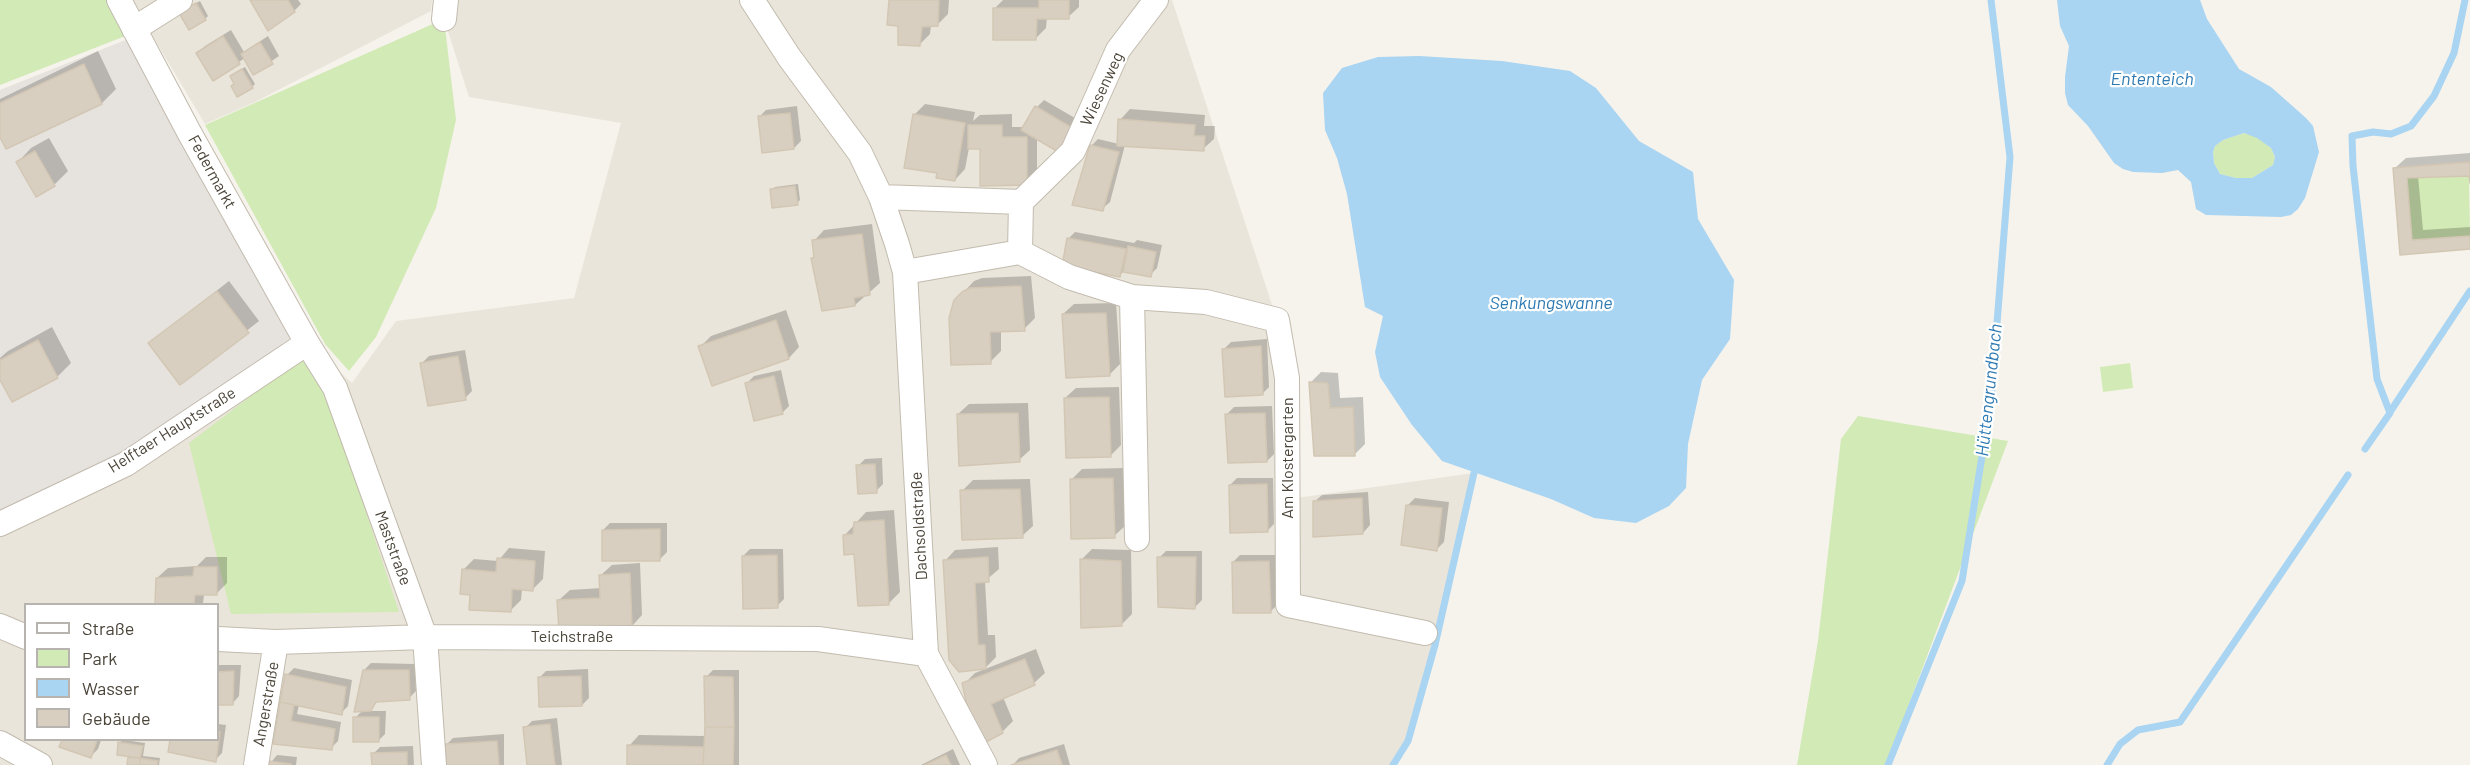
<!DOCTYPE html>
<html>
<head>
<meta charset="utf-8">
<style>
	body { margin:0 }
	#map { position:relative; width:2470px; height:765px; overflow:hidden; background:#f6f3ec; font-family:Barlow,sans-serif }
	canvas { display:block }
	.legend { position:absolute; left:24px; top:603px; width:195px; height:138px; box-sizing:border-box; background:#fff; border:2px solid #b7b4b0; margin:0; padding:8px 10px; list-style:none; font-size:18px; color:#4b4439 }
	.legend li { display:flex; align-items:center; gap:12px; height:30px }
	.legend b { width:30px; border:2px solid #b7b4b0 }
</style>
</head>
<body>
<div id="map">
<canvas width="2470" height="765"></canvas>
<ul class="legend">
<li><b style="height:8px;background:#fff"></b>Straße</li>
<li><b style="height:16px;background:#d2eab5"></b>Park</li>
<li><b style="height:16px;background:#a9d4f2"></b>Wasser</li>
<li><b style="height:16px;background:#d8cfc1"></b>Gebäude</li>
</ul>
</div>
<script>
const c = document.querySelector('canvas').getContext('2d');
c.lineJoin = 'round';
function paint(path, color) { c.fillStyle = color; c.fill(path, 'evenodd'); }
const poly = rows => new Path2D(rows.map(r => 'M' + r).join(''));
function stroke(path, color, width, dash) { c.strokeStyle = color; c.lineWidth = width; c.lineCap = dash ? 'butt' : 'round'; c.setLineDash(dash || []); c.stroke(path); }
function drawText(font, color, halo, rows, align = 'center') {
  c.font = font + ' Barlow,sans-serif'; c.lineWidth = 4.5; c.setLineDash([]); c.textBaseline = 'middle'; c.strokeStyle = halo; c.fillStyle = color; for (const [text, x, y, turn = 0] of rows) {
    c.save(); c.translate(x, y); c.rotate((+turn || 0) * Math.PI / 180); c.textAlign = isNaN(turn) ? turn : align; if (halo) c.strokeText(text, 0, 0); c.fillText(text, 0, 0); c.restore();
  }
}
paint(poly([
	[131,0,432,0,431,11,255,102,205,124],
	[446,0,1172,0,1277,320,1289,499,1474,473,1435,645,1408,741,1393,765,0,765,0,517,204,405,296,333,352,383,396,321,574,298,621,123,469,97,444,19],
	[26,604,218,604,218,740,26,740]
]), '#eae5da');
paint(poly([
	[137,37,296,333,204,405,124,461,0,517,0,90,123,41]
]), '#e6e2dd');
paint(poly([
	[0,0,115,0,133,33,0,85],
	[444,19,456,120,436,208,376,337,349,371,325,344,205,125],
	[2244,133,2257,137,2271,148,2275,157,2273,165,2252,178,2236,178,2220,174,2214,163,2213,152,2215,146,2223,140],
	[2469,176,2470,236,2412,240,2407,178],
	[302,357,328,397,399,612,231,614,189,443],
	[2130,363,2133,388,2103,392,2100,367],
	[1858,416,2008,441,1886,765,1797,765,1818,641,1841,439]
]), '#d2eab5');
paint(poly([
	[2057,0,2200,0,2207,19,2239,69,2271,87,2306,118,2313,126,2319,152,2305,198,2298,209,2291,215,2281,217,2206,215,2196,209,2191,182,2178,170,2162,173,2133,172,2123,169,2114,163,2088,126,2068,105,2065,93,2065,77,2069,46,2060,26],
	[2244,133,2257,138,2271,148,2275,157,2273,165,2252,178,2236,178,2220,174,2214,163,2213,152,2215,146,2223,140],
	[1419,56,1502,61,1570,71,1596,88,1639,141,1693,172,1698,219,1734,280,1730,339,1702,380,1688,444,1686,488,1669,506,1636,523,1594,518,1551,499,1442,461,1412,425,1380,377,1375,352,1383,316,1365,307,1347,194,1337,158,1325,130,1323,93,1342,68,1378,57]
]), '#a9d4f2');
paint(poly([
	[252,0,298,0,301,4,294,11],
	[890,0,949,0,948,14,937,25,931,25,930,34,919,45,899,24],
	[1003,0,1079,0,1079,7,1068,17,1047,17,1046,28,1036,38,994,9],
	[200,1,208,16,205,19,184,10],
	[231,30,244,52,268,36,279,56,254,73,245,58,213,79,198,53,205,46],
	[98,51,116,89,102,103,6,147,0,133,0,99],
	[245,67,255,84,252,87,236,83,235,73],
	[1044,100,1080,121,1067,144,1037,138,1037,173,1027,184,981,147,969,148,965,169,955,180,938,172,915,114,925,104,975,112,973,121,980,115,1012,114,1012,127,1025,127,1037,107],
	[797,106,801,141,794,148,759,117,766,110],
	[1130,109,1205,115,1204,126,1215,126,1214,139,1203,149,1125,145,1110,202,1102,209,1091,146,1098,139,1119,144,1120,120],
	[49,138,68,171,54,185,36,195,18,162,31,148],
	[2470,153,2470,174,2418,176,2423,230,2470,227,2470,247,2401,253,2395,168,2406,158],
	[798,184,800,200,797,203,772,190,775,187],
	[872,224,880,283,855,305,813,258,816,256,814,241,824,230],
	[1075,232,1134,243,1137,240,1162,245,1157,268,1150,275,1124,271,1120,275,1068,239],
	[1031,276,1035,318,1024,329,1001,330,1001,351,990,362,963,293,974,281,982,278],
	[229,281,259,321,180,383,150,343],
	[1116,303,1120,364,1110,374,1063,314,1074,304],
	[786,310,799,347,789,358,700,347,711,336],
	[52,327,71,363,57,377,0,376,0,358,8,351],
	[1267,339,1269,387,1262,394,1224,349,1231,342],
	[465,350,472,391,465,398,422,363,429,356],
	[781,370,789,406,782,413,747,383,754,376],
	[1321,372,1338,373,1340,398,1363,397,1365,444,1355,454,1310,383],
	[1119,387,1121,445,1110,456,1065,398,1076,388],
	[1028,403,1030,450,1019,460,958,414,969,404],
	[1272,406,1274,454,1267,461,1227,414,1234,407],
	[882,458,883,484,876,491,858,466,865,459],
	[1123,468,1125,526,1114,536,1071,480,1082,469],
	[1237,478,1273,478,1274,524,1267,531,1230,485],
	[1030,479,1033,526,1022,536,962,491,973,480],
	[1368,492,1370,525,1363,533,1314,502,1322,495],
	[1415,498,1449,502,1444,542,1437,549,1407,506],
	[894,510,900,592,889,603,844,536,866,512],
	[610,523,667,523,667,552,660,559,603,530],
	[998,547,999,569,985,581,988,635,995,635,996,657,985,668,945,561,955,550],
	[509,548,545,551,543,579,533,589,522,589,521,600,510,611,472,593,463,570,474,559,498,561],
	[750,549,783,549,784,599,777,606,743,556],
	[1092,549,1131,550,1132,614,1121,625,1081,560],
	[1166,551,1202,551,1202,600,1195,607,1159,558],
	[1240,555,1276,555,1277,605,1270,612,1233,562],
	[206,557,227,557,227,583,216,594,204,594,203,604,156,604,157,578,168,568,197,566],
	[640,563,642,615,632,626,559,600,570,590,601,588,601,575,612,565],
	[1036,649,1045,673,1034,683,1003,697,1013,721,1002,732,964,684,975,673],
	[371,663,415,664,416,691,409,698,379,700,369,711,386,711,385,734,378,741,355,718,363,710,364,670],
	[218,665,241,665,239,696,232,704,218,704],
	[294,668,352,680,348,706,341,713,299,705,297,714,341,722,338,741,331,748,274,743,287,675],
	[588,669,589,698,582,705,539,678,546,671],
	[713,670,739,670,739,765,628,765,629,746,639,735,705,736,706,677],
	[557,718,562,765,528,765,525,728,532,721],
	[218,724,226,725,222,753,215,760,170,751,172,740,218,740],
	[504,734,504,765,448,765,446,745,453,738],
	[63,740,101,740,98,749,91,756,61,746],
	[124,740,145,743,143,756,160,758,159,765,128,765,130,755,120,742],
	[1064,744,1070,765,1013,765,1019,758],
	[413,746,414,765,373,765,373,754,380,747],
	[953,749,960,765,921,765],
	[277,755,297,757,296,765,269,765]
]), '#0003');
stroke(poly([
	[2390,412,2470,291],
	[2365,449,2390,413,2377,379,2353,166,2352,136,2373,132,2391,134,2411,126,2434,96,2454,53,2465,0],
	[1393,765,1408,741,1435,645,1474,473],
	[1888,765,1962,581,1991,400,2010,157,1991,0],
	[2107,765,2120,744,2138,730,2180,722,2348,475]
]), '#a9d4f2', 7);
const building = poly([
	[250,0,288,0,295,12,268,31,250,0],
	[889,0,939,0,938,26,922,27,920,46,898,45,898,26,887,25,889,0],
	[1039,0,1069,0,1069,19,1037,19,1036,40,993,40,993,8,1039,8,1039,0],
	[196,3,206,20,189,30,179,13,196,3],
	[223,36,240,64,213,81,196,53,223,36],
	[260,42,273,64,253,75,241,54,260,42],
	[84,64,102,104,6,149,0,137,0,103,84,64],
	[242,69,253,88,237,97,231,86,234,84,230,76,242,69],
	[1035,106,1074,129,1060,153,1021,130,1035,106],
	[790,113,794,149,762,153,758,116,790,113],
	[913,114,965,123,955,181,936,178,937,173,904,168,913,114],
	[1118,119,1195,125,1194,136,1205,136,1204,151,1117,146,1118,119],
	[968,125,1002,125,1002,137,1027,137,1027,185,980,186,980,149,968,149,968,125],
	[1090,145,1119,152,1103,211,1072,205,1090,145],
	[35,151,55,186,36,197,16,162,35,151],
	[2470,162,2470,183,2469,176,2407,178,2412,240,2470,236,2470,249,2400,255,2393,168,2470,162],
	[795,186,798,205,772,208,770,189,795,186],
	[862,234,870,295,854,298,855,306,822,311,811,258,814,258,812,240,862,234],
	[1067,238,1126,249,1120,277,1062,266,1067,238],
	[1128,246,1156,252,1151,277,1123,272,1128,246],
	[1021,286,1025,331,990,332,991,364,951,365,949,318,954,300,962,292,970,288,1021,286],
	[217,291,249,333,180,385,148,343,217,291],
	[1106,313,1110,376,1066,378,1062,314,1106,313],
	[776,320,789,359,712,386,698,346,776,320],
	[38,340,58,378,12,402,0,380,0,360,38,340],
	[1261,346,1263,395,1225,397,1222,349,1261,346],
	[458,356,466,400,428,406,420,363,458,356],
	[774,376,783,414,754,421,745,383,774,376],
	[1309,382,1328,383,1330,408,1353,407,1355,456,1314,456,1309,382],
	[1109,397,1111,457,1066,458,1064,398,1109,397],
	[1018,413,1020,462,959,466,957,414,1018,413],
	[1265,413,1267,462,1228,463,1225,414,1265,413],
	[875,464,877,493,858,494,856,465,875,464],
	[1113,478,1115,538,1071,539,1070,479,1113,478],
	[1267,484,1268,532,1230,533,1229,485,1267,484],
	[1020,489,1023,538,962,540,960,490,1020,489],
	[1362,498,1363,534,1313,537,1313,501,1362,498],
	[1406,505,1442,508,1437,551,1401,545,1406,505],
	[884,520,889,605,858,606,854,554,844,555,843,535,853,534,854,522,884,520],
	[660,529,660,561,602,561,602,530,660,529],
	[777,555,778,608,743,609,742,556,777,555],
	[988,557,989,582,975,583,978,645,985,645,986,669,959,672,949,660,943,560,988,557],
	[1157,557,1196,557,1195,609,1158,607,1157,557],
	[497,558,535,561,533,591,512,589,511,612,469,610,470,595,460,594,462,569,496,572,497,558],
	[1080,559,1121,561,1122,626,1081,628,1080,559],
	[1269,561,1271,613,1233,613,1232,562,1269,561],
	[194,567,217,567,217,595,195,595,194,604,155,604,156,578,193,576,194,567],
	[630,573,632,627,559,630,557,600,600,598,599,575,630,573],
	[1025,659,1035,685,991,704,1003,733,986,742,967,706,962,683,1025,659],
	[363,670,409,670,410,700,376,702,371,711,354,712,363,670],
	[234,671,233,705,218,705,218,672,234,671],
	[285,674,346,687,342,715,280,702,285,674],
	[581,676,582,706,539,707,538,677,581,676],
	[704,676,733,677,734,727,705,727,704,676],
	[280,702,294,705,291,721,335,729,332,750,273,744,280,702],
	[353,717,379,717,379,742,353,742,353,717],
	[550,724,555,765,527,765,523,727,550,724],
	[705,727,734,727,733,765,703,765,705,727],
	[218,731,220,732,216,762,168,752,170,740,218,740,218,731],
	[62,740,97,740,91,758,59,747,62,740],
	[497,741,499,765,446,765,445,744,497,741],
	[118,742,143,746,140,758,117,755,118,742],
	[627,745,704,747,703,765,627,765,627,745],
	[1057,750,1062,765,1011,765,1057,750],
	[407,752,407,765,372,765,371,753,407,752],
	[946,755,951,765,925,765,946,755],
	[128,757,140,758,140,765,127,765,128,757],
	[140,758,158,761,157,765,140,765,140,758],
	[268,761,291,764,291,765,268,765,268,761]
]);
paint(building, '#d8cfc1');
stroke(building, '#d3c7b4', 1.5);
const street = poly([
	[119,0,190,134,307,343,335,388,425,637,434,765],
	[752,0,789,57,860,153,881,197,897,244,905,272,926,654,985,765],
	[444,19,446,0],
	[134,29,180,0],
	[881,197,1021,202],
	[1020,252,1069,277,1132,297,1206,302,1277,320,1287,378,1288,605,1425,633],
	[905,272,1020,252,1021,202,1073,151,1118,50,1156,0],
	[1132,297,1137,539],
	[0,524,126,464,307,343],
	[0,626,26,637],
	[218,639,276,642,425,637,818,639,926,654],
	[0,743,40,765],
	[256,765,276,642]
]);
stroke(street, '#c2bbae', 26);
stroke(street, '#fff', 24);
drawText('16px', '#4b4439', '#fff', [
	["Wiesenweg",1102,89,-65],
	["Federmarkt",212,172,61],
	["Helftaer Hauptstraße",172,430,-32],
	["Am Klostergarten",1288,458,-90],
	["Dachsoldstraße",919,526,-93],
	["Maststraße",393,548,70],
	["Teichstraße",572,637],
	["Angerstraße",266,704,-80]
]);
drawText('italic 18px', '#2e7ab2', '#fff', [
	["Ententeich",2152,79],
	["Senkungswanne",1551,303],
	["Hüttengrundbach",1989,390,-84]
]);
</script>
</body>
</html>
